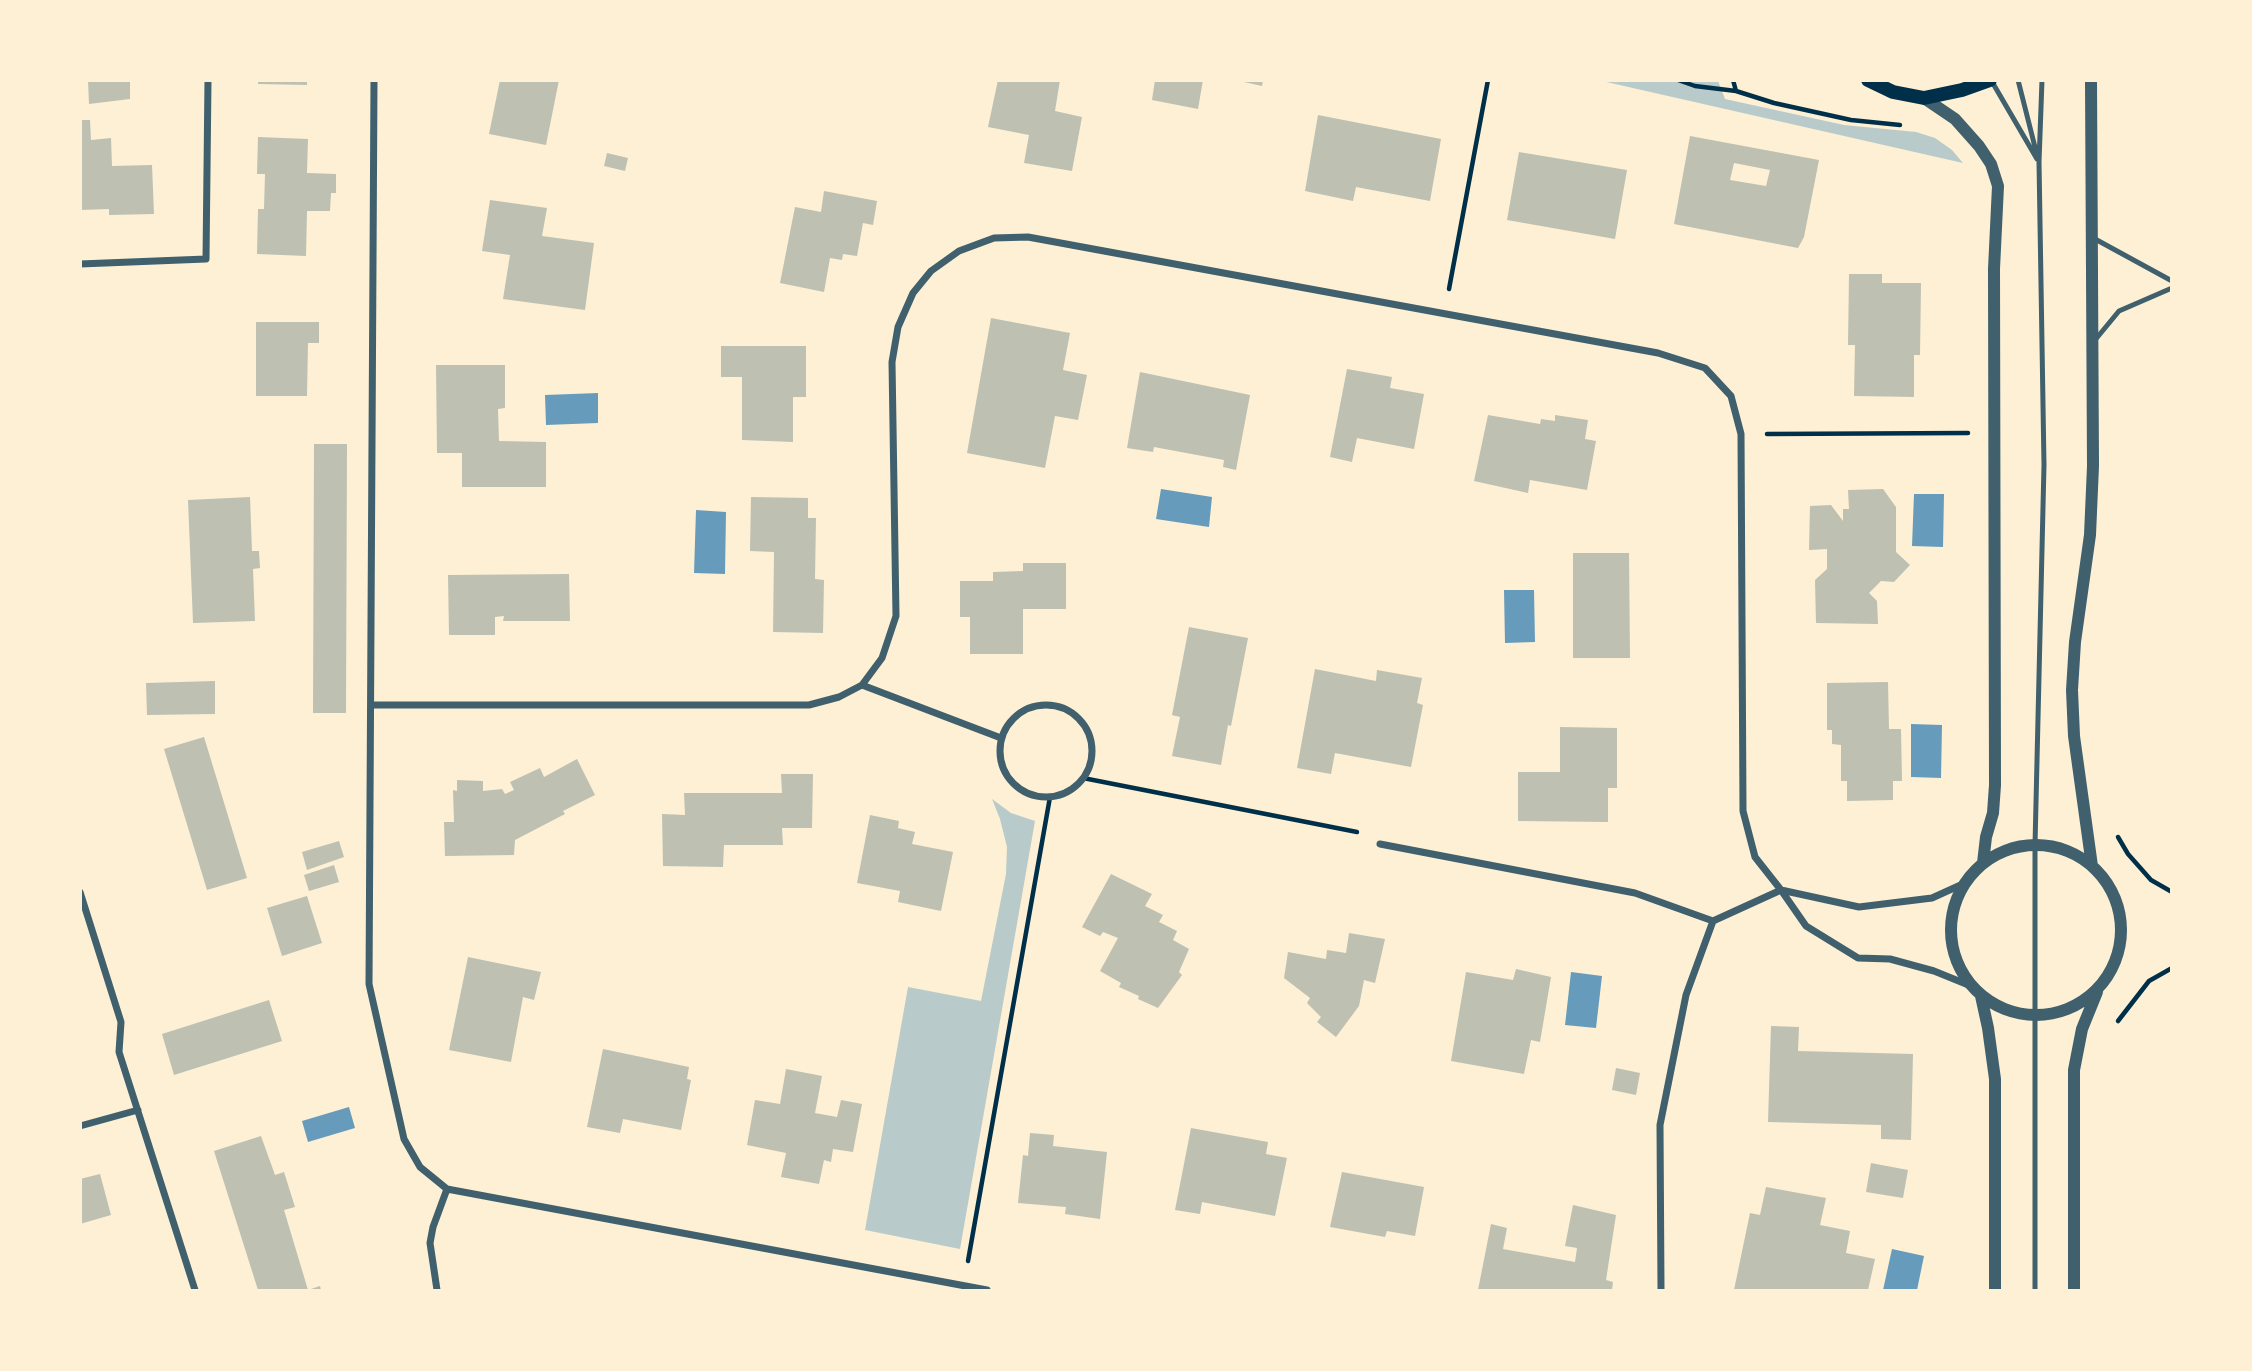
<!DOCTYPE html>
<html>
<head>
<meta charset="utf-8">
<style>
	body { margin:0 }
	#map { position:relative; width:2252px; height:1371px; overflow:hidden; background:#fdf0d5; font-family:Raleway,sans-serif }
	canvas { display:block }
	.frame { position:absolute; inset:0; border:82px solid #fdf0d5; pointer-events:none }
</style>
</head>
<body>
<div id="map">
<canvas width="2252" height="1371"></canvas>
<div class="frame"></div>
</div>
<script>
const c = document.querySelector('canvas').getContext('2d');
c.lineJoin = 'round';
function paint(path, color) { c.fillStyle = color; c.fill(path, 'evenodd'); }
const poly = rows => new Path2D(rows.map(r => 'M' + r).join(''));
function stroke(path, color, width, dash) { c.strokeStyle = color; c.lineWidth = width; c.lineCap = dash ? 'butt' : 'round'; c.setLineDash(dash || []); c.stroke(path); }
paint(poly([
	[1602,81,1718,81,1725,99,1844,125,1916,132,1935,138,1952,150,1963,163],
	[992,799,1011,813,1035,821,960,1249,865,1230,908,987,981,1001,1006,874,1007,847,1000,819]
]), '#b9caca');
paint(poly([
	[598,393,598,423,546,425,545,395],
	[1161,489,1212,497,1209,527,1156,519],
	[1914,494,1944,494,1943,547,1912,546],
	[696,510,726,512,725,574,694,573],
	[1504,590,1534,590,1535,642,1505,643],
	[1911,724,1942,725,1941,778,1911,777],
	[1571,972,1602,976,1596,1028,1565,1025],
	[349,1107,355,1128,308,1142,302,1121],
	[1892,1249,1924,1256,1917,1290,1883,1290]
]), '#669bbc');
paint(poly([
	[88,80,130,80,130,99,89,104],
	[258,80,307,80,307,85,258,84],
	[500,80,559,80,546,145,489,134],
	[998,80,1060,80,1055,111,1082,117,1072,171,1024,163,1029,135,988,127],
	[1155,80,1203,80,1198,109,1152,100],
	[1235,80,1263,80,1262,86],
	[1318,115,1441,139,1430,201,1356,187,1353,201,1305,191],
	[80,120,90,120,91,140,111,138,112,166,152,165,154,214,109,215,109,209,80,210],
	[1690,136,1819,160,1804,237,1798,248,1674,224],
	[1734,163,1770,170,1766,186,1730,180],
	[258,137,308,139,307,173,336,174,336,193,331,193,330,211,307,211,306,256,257,254,258,209,264,209,265,174,257,174],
	[1519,152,1627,170,1615,239,1507,220],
	[607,153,628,158,625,171,604,166],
	[824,191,877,201,873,225,863,223,857,256,843,254,842,260,830,258,824,292,780,283,795,207,821,212],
	[490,200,547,208,542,236,594,243,585,310,503,299,510,255,482,251],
	[1849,274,1882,274,1882,283,1921,283,1920,355,1914,355,1914,397,1854,396,1855,345,1848,345],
	[991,318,1070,333,1063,370,1087,375,1078,420,1055,416,1045,468,967,453],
	[256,322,319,322,319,343,308,343,307,396,256,396],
	[721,346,806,346,806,397,793,397,793,442,742,440,742,377,721,377],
	[436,365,505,365,505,408,498,409,499,441,546,442,546,487,462,487,462,453,437,453],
	[1347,369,1392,377,1390,388,1424,394,1414,449,1357,438,1352,462,1330,457],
	[1140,372,1250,395,1236,470,1223,467,1224,460,1154,447,1153,452,1127,448],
	[1488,415,1540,424,1541,419,1555,421,1555,415,1588,420,1585,439,1596,441,1587,490,1530,480,1528,493,1474,481],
	[314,444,347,444,346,713,313,713],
	[1883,489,1896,507,1896,552,1910,565,1894,582,1881,581,1869,593,1877,601,1878,624,1816,623,1815,580,1827,569,1827,549,1809,550,1810,506,1831,505,1843,521,1843,509,1849,509,1848,490],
	[250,497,252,551,259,551,260,568,253,569,255,621,193,623,188,500],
	[751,497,808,498,808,518,816,518,815,579,824,580,823,633,773,632,774,552,750,551],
	[1573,553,1629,553,1630,658,1573,658],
	[1023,563,1066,563,1066,609,1023,609,1023,654,970,654,970,617,960,617,960,581,993,581,993,572,1023,571],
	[569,574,570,621,503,621,504,616,495,617,495,635,449,635,448,575],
	[1189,627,1248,638,1231,726,1228,725,1221,765,1172,756,1180,717,1172,715],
	[1315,669,1376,681,1377,670,1422,678,1417,703,1423,705,1411,767,1335,753,1331,774,1297,768],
	[215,681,215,714,147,715,146,683],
	[1888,682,1889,729,1901,729,1902,781,1893,781,1893,800,1847,801,1847,781,1841,781,1841,745,1832,744,1832,730,1827,730,1827,683],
	[1560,727,1617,728,1617,788,1608,788,1608,822,1518,821,1518,772,1560,772],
	[204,737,247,878,207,890,164,749],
	[577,759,595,795,563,811,565,814,515,840,514,855,445,856,444,822,454,822,453,790,457,791,457,780,483,781,483,791,502,789,505,794,514,790,510,782,540,768,544,777],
	[781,774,813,774,812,828,782,828,783,845,724,845,723,867,663,866,662,814,685,815,684,793,782,793],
	[870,815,899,821,898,828,915,832,912,844,953,852,941,911,898,902,900,891,857,883],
	[339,841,344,857,307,870,302,852],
	[334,865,339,882,309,891,304,875],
	[1111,874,1152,894,1145,906,1163,915,1159,922,1177,931,1173,940,1189,949,1179,972,1182,975,1158,1008,1138,999,1139,996,1119,987,1121,983,1100,971,1118,938,1103,932,1100,936,1082,927],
	[307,896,322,943,282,956,267,908],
	[1349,933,1385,939,1375,983,1364,980,1359,1006,1336,1037,1317,1022,1321,1017,1307,1003,1310,998,1284,978,1288,952,1326,959,1327,950,1346,953],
	[468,957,541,972,534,1000,523,997,511,1062,449,1050],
	[1516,969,1551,977,1540,1042,1531,1040,1524,1074,1451,1061,1466,972,1513,980],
	[269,1000,282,1041,174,1075,162,1034],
	[1771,1026,1799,1027,1798,1051,1913,1054,1911,1140,1881,1139,1881,1125,1768,1122],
	[603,1049,689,1067,687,1079,691,1080,681,1130,623,1119,620,1133,587,1127],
	[1616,1068,1640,1073,1636,1095,1612,1090],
	[786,1069,822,1076,815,1113,837,1117,841,1100,862,1104,853,1152,833,1149,831,1162,824,1160,819,1184,781,1177,786,1153,747,1145,755,1100,780,1104],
	[1191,1128,1268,1142,1266,1154,1287,1158,1275,1216,1202,1202,1200,1214,1175,1210],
	[1030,1133,1054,1135,1053,1146,1107,1152,1100,1219,1065,1214,1066,1207,1018,1203,1023,1155,1028,1156],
	[261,1136,275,1175,284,1172,295,1207,284,1210,308,1290,320,1286,321,1290,258,1290,214,1151],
	[1871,1163,1908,1170,1903,1198,1866,1192],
	[1342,1172,1424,1187,1415,1236,1387,1231,1385,1237,1330,1227],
	[100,1174,111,1215,80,1224,80,1179],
	[1766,1187,1826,1198,1820,1225,1850,1231,1846,1253,1875,1259,1868,1290,1734,1290,1750,1213,1760,1215],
	[1573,1205,1616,1215,1606,1280,1613,1282,1612,1290,1478,1290,1491,1224,1507,1228,1503,1249,1575,1262,1577,1248,1565,1246]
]), '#bec0b2');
stroke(poly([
	[1678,80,1695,86,1736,91,1774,103,1851,120,1900,125],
	[1733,80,1736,91],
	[1449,289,1488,80],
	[1767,434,1968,433],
	[1083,778,1357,832],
	[2118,837,2128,854,2151,880,2172,892],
	[2118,1021,2149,981,2172,968],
	[968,1261,1050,797]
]), '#003049', 4.5);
stroke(poly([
	[1991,80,2037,159],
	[2018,80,2037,155],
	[2095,239,2172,281],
	[2095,340,2119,311,2172,288],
	[2035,1290,2035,845,2044,465,2039,162,2042,80]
]), '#3f606c', 5);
stroke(poly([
	[374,80,369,984,404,1139,420,1167,447,1189,433,1227,430,1243,437,1290],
	[80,264,206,259,208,80],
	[862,685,1001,738],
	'1000 751a46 46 0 1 1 92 0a46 46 0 1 1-92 0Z',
	[373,705,809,705,839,697,862,685,882,658,896,616,892,362,898,327,913,293,931,271,959,251,994,238,1028,237,1658,353,1705,368,1731,396,1741,434,1743,811,1755,857,1781,890,1806,926,1858,958,1890,959,1934,971,1971,986],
	[1380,844,1635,893,1713,921],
	[80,892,121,1022,119,1052,195,1290],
	[80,1126,138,1110],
	[447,1189,987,1290],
	[1661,1290,1660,1125,1686,995,1713,921,1781,890,1859,907,1932,898,1965,883]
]), '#3f606c', 7);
stroke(poly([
	[2091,80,2093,466,2090,535,2075,642,2072,690,2074,736,2092,866],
	[1924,98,1955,119,1979,146,1991,164,1998,186,1994,269,1995,785,1993,813,1986,837,1983,863],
	'1951 930a85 85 0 1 1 170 0a85 85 0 1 1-170 0Z',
	[1981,996,1988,1028,1995,1079,1995,1290],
	[2074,1290,2074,1070,2082,1029,2097,992]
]), '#3f606c', 12);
stroke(poly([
	[1868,80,1893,92,1924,98,1962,90,1990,80]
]), '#003049', 14);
</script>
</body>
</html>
